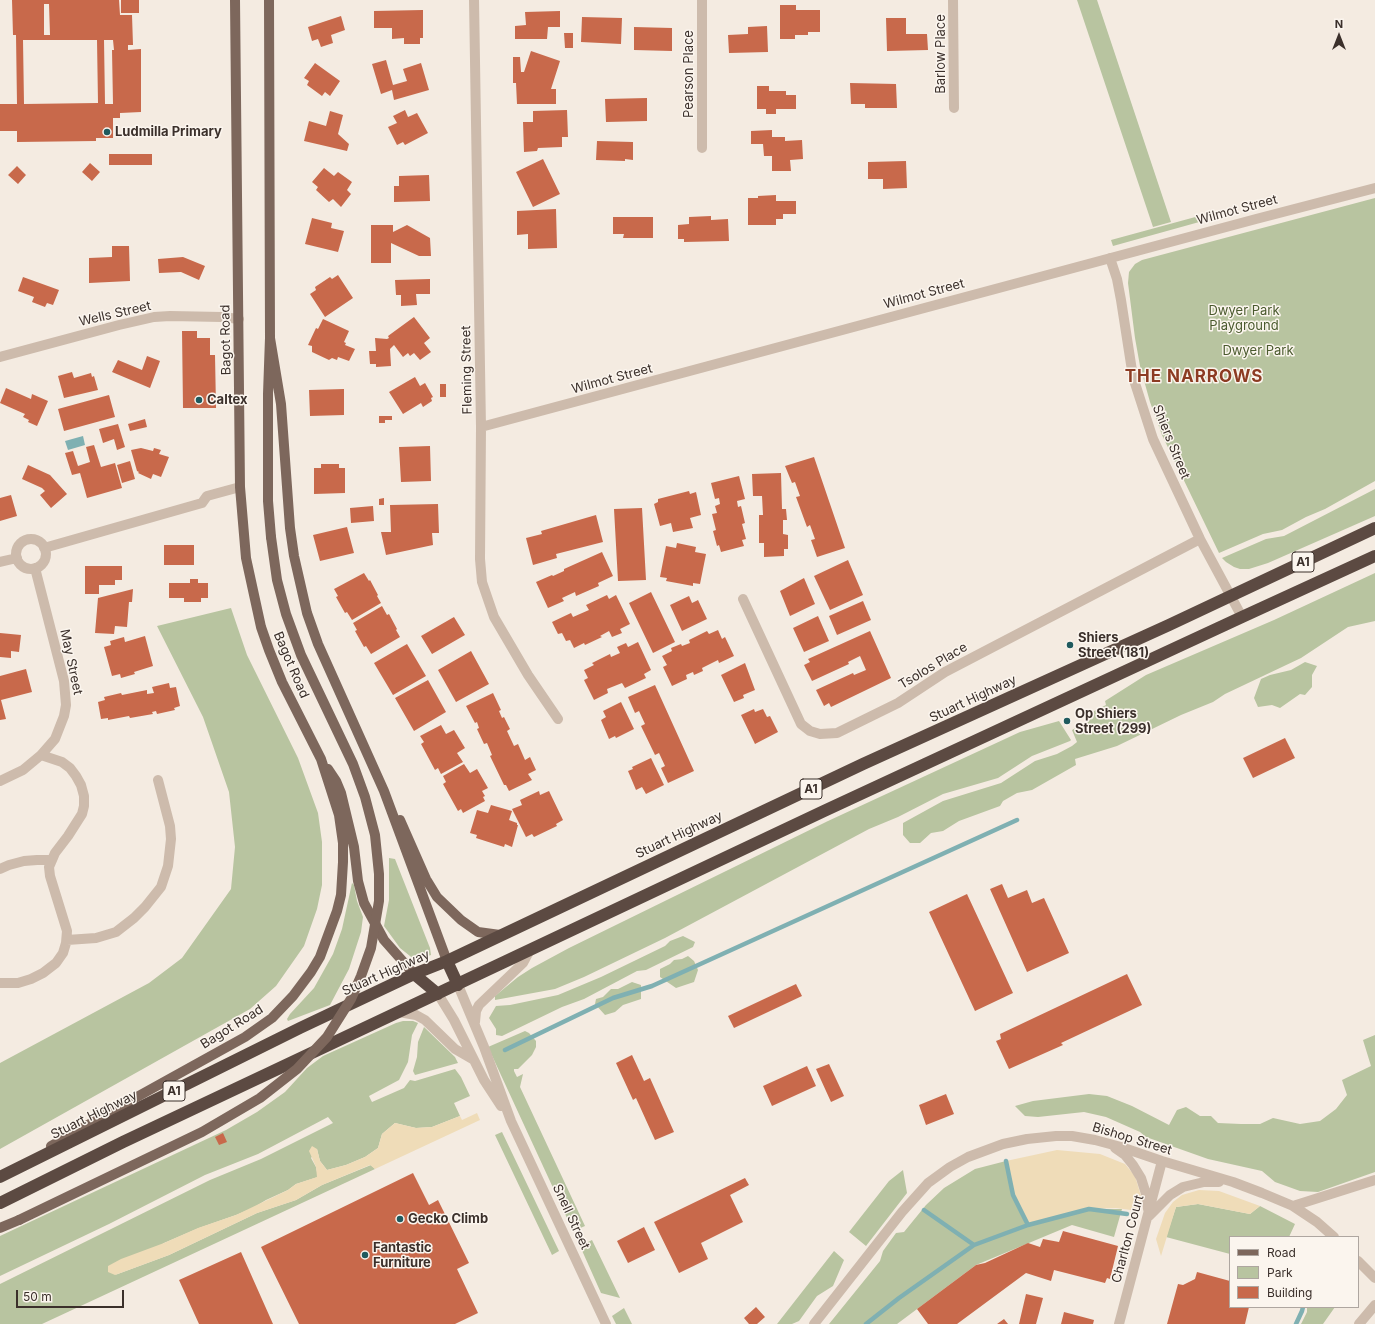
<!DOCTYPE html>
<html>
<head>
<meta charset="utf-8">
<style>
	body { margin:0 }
	#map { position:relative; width:1375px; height:1324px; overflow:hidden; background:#f4ebe1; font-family:Inter,sans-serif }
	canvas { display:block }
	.legend { position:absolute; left:1229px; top:1236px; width:130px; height:72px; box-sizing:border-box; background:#fbf5ee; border:1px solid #aea6a0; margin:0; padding:5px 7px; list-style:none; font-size:12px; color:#3b302b }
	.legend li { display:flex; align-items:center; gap:8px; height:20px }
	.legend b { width:20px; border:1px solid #aea6a0 }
	.north { position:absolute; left:1319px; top:16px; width:40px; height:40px; -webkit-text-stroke:3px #fbf5ee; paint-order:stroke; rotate:0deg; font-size:11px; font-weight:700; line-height:16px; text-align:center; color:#3b302b }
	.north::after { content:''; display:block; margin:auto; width:14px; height:18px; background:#3b302b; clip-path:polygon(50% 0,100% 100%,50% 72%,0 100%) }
	.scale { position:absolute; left:16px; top:1290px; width:108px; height:18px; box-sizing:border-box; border:2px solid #3b302b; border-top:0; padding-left:5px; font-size:12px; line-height:14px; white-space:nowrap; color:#3b302b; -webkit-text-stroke:3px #fbf5ee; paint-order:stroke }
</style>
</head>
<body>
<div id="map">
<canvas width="1375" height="1324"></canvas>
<ul class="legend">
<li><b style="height:5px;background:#7d675c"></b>Road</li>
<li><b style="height:11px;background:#b8c4a0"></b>Park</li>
<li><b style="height:11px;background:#c8694b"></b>Building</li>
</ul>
<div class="north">N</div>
<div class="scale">50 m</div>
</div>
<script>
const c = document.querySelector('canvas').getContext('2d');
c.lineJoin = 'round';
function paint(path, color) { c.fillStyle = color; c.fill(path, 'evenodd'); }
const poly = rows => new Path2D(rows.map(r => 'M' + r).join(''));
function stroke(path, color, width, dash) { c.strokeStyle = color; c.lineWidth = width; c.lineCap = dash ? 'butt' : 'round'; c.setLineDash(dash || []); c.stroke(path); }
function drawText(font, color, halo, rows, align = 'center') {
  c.font = font + ' Inter,sans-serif'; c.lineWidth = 3; c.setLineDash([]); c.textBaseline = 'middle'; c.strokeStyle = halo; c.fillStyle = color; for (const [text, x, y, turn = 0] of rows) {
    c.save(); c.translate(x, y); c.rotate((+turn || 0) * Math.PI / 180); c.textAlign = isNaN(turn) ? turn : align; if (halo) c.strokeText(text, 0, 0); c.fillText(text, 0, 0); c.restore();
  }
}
paint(poly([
	[1077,0,1097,0,1171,222,1153,227],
	[1375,198,1375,481,1325,509,1306,517,1282,530,1263,534,1219,553,1162,435,1150,402,1140,366,1135,338,1128,283,1129,272,1135,264,1142,260],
	[1210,213,1210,219,1113,246,1111,240],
	[1375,489,1375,516,1268,563,1249,569,1240,569,1234,567,1226,562,1222,558,1266,539,1284,536],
	[1375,573,1375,621,1348,627,1301,658,1225,694,1213,702,1181,715,1117,746,1075,759,1076,765,1032,790,1017,793,1003,801,1000,806,959,821,943,831,931,833,920,843,910,843,903,835,903,823,943,801,1001,783,1035,761,1057,754,1072,746,1077,742,1072,730,1090,720,1090,713,1106,705,1105,701,1146,675,1274,620],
	[231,608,247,655,298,758,318,813,322,842,322,885,317,909,304,946,276,986,250,1009,0,1149,0,1063,149,983,182,958,231,889,235,847,229,792,203,717,157,626],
	[1305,662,1317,666,1312,675,1312,687,1305,695,1300,694,1280,708,1272,705,1258,707,1254,698,1261,679,1270,675,1291,670],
	[1059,721,1071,740,1070,741,1032,756,998,778,943,794,898,817,869,829,665,938,584,977,555,989,495,1000,495,996,518,977,532,968,569,948,828,821,1020,732],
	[389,858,395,859,430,948,431,955,415,960,400,948,384,926,389,900],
	[352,883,354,885,357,901,363,917,361,932,349,969,330,1005,288,1021,287,1019,290,1014,314,988,333,954,342,929],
	[683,936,695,942,693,947,646,970,637,971,584,999,562,1007,502,1036,496,1035,496,1029,489,1018,496,1006,510,1005,558,995,601,977,665,946,670,941],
	[688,956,694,961,698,970,694,982,676,988,660,977,660,969,670,964,674,960,682,959],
	[632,982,641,985,641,999,623,1005,615,1012,605,1015,595,1004,596,999,603,997,611,989,618,989],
	[403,1021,413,1021,418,1023,412,1035,408,1062,399,1080,369,1096,372,1102,404,1088,410,1080,415,1081,455,1069,461,1077,470,1096,454,1103,460,1116,432,1127,416,1128,395,1123,382,1134,378,1148,365,1157,346,1165,327,1170,320,1161,317,1149,311,1158,316,1167,318,1177,296,1184,288,1190,266,1200,253,1208,236,1215,199,1228,164,1243,115,1275,169,1255,257,1213,296,1200,322,1185,371,1165,375,1169,42,1324,0,1324,0,1284,210,1180,261,1159,333,1123,328,1117,258,1154,205,1175,109,1224,0,1276,0,1236,226,1130,257,1112,285,1092,307,1068,323,1056,396,1023],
	[424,1027,455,1057,458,1063,415,1075,413,1071,417,1057,418,1042],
	[525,1031,529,1033,536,1041,536,1047,532,1055,518,1069,514,1069,514,1071,517,1077,523,1074,520,1087,585,1226,573,1231,488,1047],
	[1375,1035,1375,1172,1318,1192,1300,1191,1275,1182,1262,1171,1208,1159,1146,1137,1140,1132,1106,1117,1084,1112,1038,1117,1025,1116,1015,1106,1033,1101,1089,1094,1107,1096,1132,1106,1169,1125,1177,1110,1186,1107,1200,1116,1211,1116,1218,1123,1241,1124,1260,1124,1273,1118,1300,1124,1320,1121,1336,1109,1347,1095,1342,1080,1371,1066,1363,1040],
	[502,1132,559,1251,552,1255,495,1135],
	[1006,1161,1013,1195,1028,1225,1089,1209,1122,1209,1114,1237,1072,1225,976,1265,897,1324,829,1324,880,1261,883,1251,896,1233,904,1232,926,1205,944,1188,975,1169],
	[903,1170,907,1193,866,1246,849,1232,889,1181],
	[1198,1204,1250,1214,1260,1206,1295,1224,1289,1237,1230,1237,1230,1254,1166,1237,1176,1207],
	[592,1240,620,1298,601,1293,580,1246],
	[834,1251,844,1260,833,1286,817,1296,799,1321,792,1324,777,1324],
	[1307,1307,1335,1307,1323,1324,1301,1324,1307,1312],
	[624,1308,632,1324,616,1324,612,1316]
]), '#b8c4a0');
paint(poly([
	[477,1113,480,1120,375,1169,370,1165,322,1185,296,1200,257,1213,169,1255,115,1275,108,1272,108,1266,121,1259,164,1243,198,1228,236,1215,288,1190,296,1184,317,1177,316,1167,309,1151,312,1146,317,1149,320,1161,327,1170,346,1165,365,1157,378,1148,382,1134,395,1123,416,1128,432,1127,460,1116,462,1120],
	[1057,1150,1100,1154,1125,1164,1135,1176,1141,1196,1138,1211,1116,1208,1089,1209,1028,1225,1013,1195,1006,1161],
	[1199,1190,1219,1191,1260,1206,1250,1214,1198,1204,1176,1207,1161,1256,1156,1239,1165,1213,1173,1202,1182,1195]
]), '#efdcb8');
paint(poly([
	[83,436,85,445,68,450,65,441]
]), '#7fb0b2');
stroke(poly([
	[505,1050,613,998,652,986,1017,820],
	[1006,1161,1013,1195,1028,1225],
	[924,1210,974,1245],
	[866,1324,899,1298,974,1245,1028,1225,1089,1209,1127,1214],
	[1296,1324,1302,1311,1303,1307]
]), '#7fb0b2', 4.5);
paint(poly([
	[12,0,119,0,120,15,132,15,133,45,128,45,128,50,141,49,141,112,120,113,120,118,113,118,113,138,96,138,96,141,17,142,17,131,0,131,0,104,17,104,16,35,13,35],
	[44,4,49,4,50,35,44,35],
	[23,40,97,40,98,103,24,104],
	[104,40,113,40,114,50,112,50,113,104,105,104],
	[121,0,139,0,139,13,121,13],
	[780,5,796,5,796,10,820,10,820,32,808,32,808,35,795,35,795,39,780,39],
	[423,10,423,38,420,38,420,44,404,44,404,38,392,39,392,28,374,28,374,11],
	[560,11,560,27,548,27,547,39,515,39,515,26,526,25,525,12],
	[341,16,345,30,331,35,333,43,321,47,318,39,312,41,308,27],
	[582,17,622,18,621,44,581,42],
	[886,18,906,18,906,34,927,34,928,50,887,51],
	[767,26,768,52,729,53,728,35,748,34,748,27],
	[634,27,672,28,672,51,634,50],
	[564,33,573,33,573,48,565,48],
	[531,51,560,61,551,89,556,89,556,104,517,104,516,83,513,83,513,57,520,57,521,72,524,72],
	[386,60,393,85,407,81,403,69,421,63,429,90,394,100,392,90,381,94,372,64],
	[315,63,340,81,330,96,325,92,322,96,307,85,309,81,304,78],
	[850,83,896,84,897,108,865,108,865,104,851,104],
	[757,86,769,86,769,91,786,91,786,95,796,95,796,109,776,109,776,114,766,114,766,109,757,109],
	[647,98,647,121,606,122,605,99],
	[405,110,408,117,417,113,428,133,405,145,403,142,397,145,388,127,397,123,393,116],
	[567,110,568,137,562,137,562,147,538,148,537,151,524,152,523,122,533,122,533,111],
	[330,111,343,115,338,134,349,144,347,151,304,141,309,121,326,126],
	[772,130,772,137,785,137,785,141,802,140,803,159,790,160,791,171,772,171,772,156,764,156,763,144,751,144,751,131],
	[597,141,633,142,633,160,625,159,625,161,596,160],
	[109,154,152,154,152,165,109,165],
	[543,159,560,194,533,207,516,172],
	[906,161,907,188,883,189,883,179,868,179,868,162],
	[90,163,100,172,92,181,82,172],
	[17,166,26,175,18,184,8,175],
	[324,168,334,176,338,172,352,182,347,190,351,194,341,207,333,199,329,202,316,190,318,187,312,182],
	[429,175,430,201,394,202,394,186,399,186,399,176],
	[776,195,776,201,796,201,796,214,783,214,783,219,776,219,776,225,748,225,748,198,758,198,758,196],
	[556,209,557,248,528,249,528,234,517,235,517,211],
	[711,216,711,220,728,219,729,241,684,242,684,239,678,239,678,225,689,224,689,217],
	[613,217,653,217,653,238,623,238,624,234,613,234],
	[312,218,332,223,331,228,344,231,338,252,305,244],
	[371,225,393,225,393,232,407,225,430,238,431,256,419,256,391,243,391,263,371,263],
	[112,246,129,246,130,281,89,283,89,258,112,257],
	[183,257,205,266,199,280,181,272,159,273,158,259],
	[338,275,353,298,325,317,310,294,316,290,315,287,330,277,332,279],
	[23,277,59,290,53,305,47,303,45,307,32,302,34,297,18,291],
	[430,279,430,294,416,294,417,305,401,306,401,295,396,295,395,280],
	[414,317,430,338,424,343,431,352,420,360,414,353,410,356,408,353,403,357,394,345,390,349,391,366,376,367,376,364,370,364,369,351,376,351,375,338,387,339,389,338,388,336],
	[323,319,349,331,344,342,346,343,345,345,355,349,349,361,338,357,337,360,332,358,329,360,312,352,312,346,308,345,316,328,318,329],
	[182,331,197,331,197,338,210,338,210,355,215,355,216,408,183,408],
	[147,356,160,361,150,388,112,372,118,360,142,370],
	[72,372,74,378,91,373,92,377,94,376,98,390,64,398,58,376],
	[415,377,420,386,425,383,433,397,431,398,432,401,423,407,421,403,403,414,389,392],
	[440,384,446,384,446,397,440,397],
	[6,388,31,399,32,394,48,401,37,426,28,422,29,420,23,417,25,414,0,403],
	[344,389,344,415,310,416,309,390],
	[109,395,115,417,64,431,58,409],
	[379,416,392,416,392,420,385,420,385,423,379,423],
	[145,419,147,427,130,431,128,424],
	[118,424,125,447,117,450,114,439,103,443,99,429],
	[94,445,101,467,115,463,122,488,87,498,80,473,72,475,65,453,73,451,78,466,90,462,86,447],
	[430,446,431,481,401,482,399,447],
	[141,448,153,451,154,448,161,450,159,454,169,457,161,477,153,474,151,479,138,473,139,472,137,471,131,450],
	[814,457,845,548,817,557,811,540,815,539,810,525,807,527,796,497,800,496,795,482,792,483,785,466],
	[130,461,135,479,122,483,117,465],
	[321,464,339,464,339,468,345,468,345,493,314,494,314,468,321,468],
	[28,465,50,475,67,494,51,508,40,495,45,491,42,488,22,479],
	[781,473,782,509,786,509,787,520,783,520,783,534,788,535,788,549,784,549,784,556,764,557,764,543,759,543,759,515,763,515,762,496,753,496,752,474],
	[739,476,745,499,737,501,738,507,741,506,745,523,742,524,746,539,742,540,744,546,721,552,719,545,717,546,713,531,716,530,712,514,717,513,715,506,720,504,719,498,715,499,711,483],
	[689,491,690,494,696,492,701,515,690,518,693,528,673,532,671,523,660,526,654,504,658,502,658,499],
	[11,495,17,516,0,521,0,498],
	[384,498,384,505,379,505,379,499],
	[438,504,439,533,432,533,433,545,386,555,381,532,391,532,390,505],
	[373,506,374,521,351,523,350,508],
	[642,508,646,580,618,581,614,509],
	[596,515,603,542,556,554,557,558,533,565,526,538,542,534,541,531],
	[347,527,354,553,320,561,313,535],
	[677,543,696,547,695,552,706,554,700,584,693,583,693,586,666,581,667,578,660,577,666,546,676,548],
	[164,545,194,545,194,565,164,565],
	[602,552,613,576,598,583,599,586,576,596,575,592,562,598,564,601,548,608,536,582,552,575,553,576,564,571,564,569],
	[848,560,863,595,830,610,814,576],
	[85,566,122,566,122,580,115,580,115,585,99,585,99,594,85,594],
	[364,573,369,581,370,580,378,595,377,596,381,603,352,620,347,612,345,613,336,597,338,596,334,589],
	[804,578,815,604,790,616,780,591],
	[190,579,198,579,198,583,208,583,208,598,201,598,201,602,184,602,184,598,169,598,169,583,190,583],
	[133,589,132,602,129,602,127,627,115,626,114,634,95,633,98,598],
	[651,592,675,642,653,653,629,603],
	[607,595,609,599,616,595,630,624,620,629,622,633,612,637,609,631,600,636,602,637,585,645,584,643,574,648,570,640,566,641,562,633,558,634,552,622,571,613,573,617,589,610,586,605],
	[689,596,692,603,698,600,707,619,682,631,670,605],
	[863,601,871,620,837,635,829,616],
	[382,606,387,615,389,614,397,629,396,630,400,637,371,654,366,646,364,647,355,631,357,630,353,623],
	[818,616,829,641,804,652,793,628],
	[454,617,465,635,432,654,421,636],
	[718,630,722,639,725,637,734,656,719,663,718,660,702,668,703,671,694,675,693,672,686,675,687,679,672,686,663,667,667,665,662,656,672,651,671,648,681,644,682,646,690,643,689,640,707,631,709,634],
	[870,631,891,678,831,707,829,703,824,706,816,690,853,673,854,675,866,670,860,656,848,662,849,664,812,681,804,665,810,662,808,659],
	[0,633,21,635,19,652,11,651,11,658,0,657],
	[145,636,153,666,134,672,135,674,121,678,120,674,112,676,104,647,111,645,110,641,124,637,125,642],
	[638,642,651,670,644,674,646,678,625,688,622,683,607,689,608,693,594,700,584,680,588,678,584,670,594,665,592,663,610,654,611,657,620,653,617,647,626,643,628,647],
	[407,644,426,676,393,695,374,663],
	[471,651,489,684,456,702,438,670],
	[745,663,755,690,743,695,744,698,734,702,721,675],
	[26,669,32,692,1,700,6,719,0,720,0,676],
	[428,680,446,712,414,731,395,698],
	[169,683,170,688,176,687,180,706,174,708,175,710,157,714,156,711,152,712,153,714,130,718,129,716,108,720,108,718,101,719,98,702,105,700,104,697,121,693,122,695,147,690,147,694,154,693,152,687],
	[655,685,694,771,668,783,661,768,665,766,659,753,655,755,641,726,645,724,639,711,635,713,628,697],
	[493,693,501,710,499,711,502,718,504,717,510,729,507,731,514,746,518,744,525,760,530,757,536,770,528,774,532,780,509,791,506,785,504,785,490,756,492,755,487,743,484,744,477,729,479,728,477,722,475,723,466,706],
	[621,702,634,729,616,738,615,736,609,739,601,720,606,717,603,711],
	[754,709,755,712,763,709,767,717,770,716,778,732,755,744,741,715],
	[441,725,446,734,454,730,465,748,457,753,463,762,441,774,438,768,435,770,421,744,424,742,420,736],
	[1285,738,1295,758,1253,778,1243,758],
	[651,758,664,785,646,794,642,787,636,790,628,771,633,769,632,767],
	[464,764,470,773,477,769,488,788,482,791,485,796,483,797,485,801,463,813,461,809,458,811,443,784,446,782,443,776],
	[539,791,540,795,549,791,563,820,556,824,557,826,534,837,532,834,526,837,512,809,522,805,520,800],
	[491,805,512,811,509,820,517,823,517,825,518,825,512,847,505,844,504,847,476,838,477,835,470,833,477,810,488,813],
	[1002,884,1008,898,1027,890,1032,903,1044,898,1069,953,1027,972,990,889],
	[967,894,1013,993,975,1011,929,912],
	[1127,974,1142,1005,1061,1043,1063,1045,1009,1069,996,1041,1001,1039,1000,1034],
	[796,984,802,996,734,1028,728,1016],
	[632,1055,644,1081,650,1078,674,1132,655,1140,636,1098,633,1100,616,1063],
	[829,1064,844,1096,831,1102,816,1069],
	[807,1066,816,1086,772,1106,763,1086],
	[946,1094,954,1114,926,1125,919,1105],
	[223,1133,227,1142,219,1145,215,1137],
	[413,1173,429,1205,438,1200,469,1263,457,1269,478,1313,455,1324,299,1324,261,1247],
	[745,1178,749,1185,730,1195,743,1222,701,1243,708,1259,679,1273,654,1222],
	[644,1227,655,1250,628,1263,617,1241],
	[1063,1231,1118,1246,1110,1279,1107,1278,1105,1283,1054,1270,1051,1281,1026,1273,957,1324,928,1324,917,1309,976,1265,985,1263,1028,1243,1040,1247,1043,1239,1059,1242],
	[241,1252,273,1324,199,1324,179,1280],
	[1197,1272,1230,1281,1230,1307,1249,1307,1245,1324,1167,1324,1178,1284,1183,1285,1195,1279],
	[1026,1294,1043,1298,1036,1324,1019,1324],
	[756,1307,765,1317,757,1324,749,1324,744,1318],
	[1064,1312,1094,1320,1093,1324,1061,1324],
	[1004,1319,1008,1324,997,1324]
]), '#c8694b');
stroke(poly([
	[474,0,481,427,480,559,482,582,494,617,528,675,558,719],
	[953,0,954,108],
	[702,148,702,0],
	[1110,258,1117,279,1121,300,1133,377,1153,439,1200,539,1242,617],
	[0,357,119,325,154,317,170,316,222,317,239,319],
	[481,427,1256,219,1375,188],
	'16 554a15 15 0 1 1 30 0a15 15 0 1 1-30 0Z',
	[44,548,202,503,207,496,240,487],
	[0,562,17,558],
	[743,599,801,724,810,731,820,734,837,733,898,703,945,672,1200,539],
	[0,781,23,770,41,755,55,739,64,716,66,705,64,681,35,568],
	[0,869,9,865,24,861,37,860,51,860],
	[67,940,96,938,116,932,134,918,145,907,161,887,168,866,171,839,170,826,158,780],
	[0,983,18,983,31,979,43,973,56,963,63,953,66,943,67,931,50,876,49,867,55,853,68,836,82,814,84,806,84,796,81,785,76,776,70,768,62,762,41,755],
	[458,985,484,1047,511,1121,606,1324],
	[438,994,454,1020,484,1080,501,1106],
	[399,1012,416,1015,425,1020,455,1049,474,1060],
	[475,1022,476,1011,479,1005,523,963,530,950],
	[1115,1148,1125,1155,1133,1165,1141,1178,1147,1197,1148,1209],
	[1293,1206,1375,1180],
	[1149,1216,1170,1195,1183,1187,1204,1182,1219,1182],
	[1358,1261,1375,1278],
	[814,1324,902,1212,928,1183,950,1167,968,1157,1003,1144,1027,1139,1056,1136,1072,1136,1095,1140,1121,1147,1162,1161,1233,1182,1262,1193,1293,1206,1317,1222,1334,1237],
	[1119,1324,1162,1161],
	[1359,1324,1375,1305]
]), '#cdbbac', 10);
stroke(poly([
	[269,0,270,338,268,394,268,501,271,537],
	[270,338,281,404,290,528,294,556,307,613,318,644,384,791,447,961],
	[328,769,336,781,341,793,354,847,358,881,364,903,384,940,414,974],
	[400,820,426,879,437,897,461,920,478,932,500,935],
	[51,1146,135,1098,245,1037,272,1018,293,996,311,972,320,957,337,911,341,895,343,862,343,843,339,815,321,759,282,682,269,650,261,627,246,558,240,487,235,0],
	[0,1228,19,1220]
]), '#7d675c', 10);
stroke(poly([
	[447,961,458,985],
	[414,974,438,994],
	[0,1177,300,1028,414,974,447,961,863,764,1169,625,1375,528],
	[0,1203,123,1142,824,811,1242,617,1375,556]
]), '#5c4a42', 12);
stroke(poly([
	[19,1220,202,1132,260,1098,297,1069,327,1037,351,999,361,976,371,948,379,901,379,874,375,835,365,797,353,764,301,655,286,614,277,580,271,537]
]), '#7d675c', 10);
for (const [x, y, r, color] of [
	[107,132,4,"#1f5a5e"],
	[199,400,4,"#1f5a5e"],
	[1070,645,4,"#1f5a5e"],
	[1067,721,4,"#1f5a5e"],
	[400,1219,4,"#1f5a5e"],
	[365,1255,4,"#1f5a5e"]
]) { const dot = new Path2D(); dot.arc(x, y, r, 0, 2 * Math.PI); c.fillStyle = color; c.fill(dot); stroke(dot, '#fbf5ee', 1.5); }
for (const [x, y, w] of [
	[1303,562,22],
	[811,789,22],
	[174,1091,22]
]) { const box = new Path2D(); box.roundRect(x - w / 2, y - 10, w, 20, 3); c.fillStyle = '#fbf5ee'; c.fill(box); stroke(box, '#3b302b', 1); }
drawText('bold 12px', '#3b302b', null, [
	["A1",1303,562],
	["A1",811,789],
	["A1",174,1091]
]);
drawText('13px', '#3b302b', '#fbf5ee', [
	["Barlow Place",941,54,-90],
	["Pearson Place",689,74,-90],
	["Wilmot Street",1237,210,-15],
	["Wilmot Street",924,294,-15],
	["Wells Street",115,314,-13],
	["Bagot Road",226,340,-91],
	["Fleming Street",467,370,-91],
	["Wilmot Street",612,379,-15],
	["Shiers Street",1171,442,68],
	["May Street",71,662,78],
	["Bagot Road",291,665,67],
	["Tsolos Place",933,666,-31],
	["Stuart Highway",973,699,-25],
	["Stuart Highway",679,835,-25],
	["Stuart Highway",386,973,-24],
	["Bagot Road",232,1027,-32],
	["Stuart Highway",94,1115,-26],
	["Bishop Street",1132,1139,17],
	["Snell Street",571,1217,65],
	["Charlton Court",1128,1239,-75]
]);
drawText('bold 13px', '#3b302b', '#fbf5ee', [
	["Ludmilla Primary",115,132],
	["Caltex",207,400],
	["Shiers",1078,638],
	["Street (181)",1078,653],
	["Op Shiers",1075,714],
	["Street (299)",1075,729],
	["Gecko Climb",408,1219],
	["Fantastic",373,1248],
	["Furniture",373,1263]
], 'left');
drawText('13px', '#4a5a2e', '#fbf5ee', [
	["Dwyer Park",1244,311],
	["Playground",1244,326],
	["Dwyer Park",1258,351]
]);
c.letterSpacing = '1px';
drawText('bold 17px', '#8c3b22', '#fbf5ee', [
	["THE NARROWS",1194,377]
]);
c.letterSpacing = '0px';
</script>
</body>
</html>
